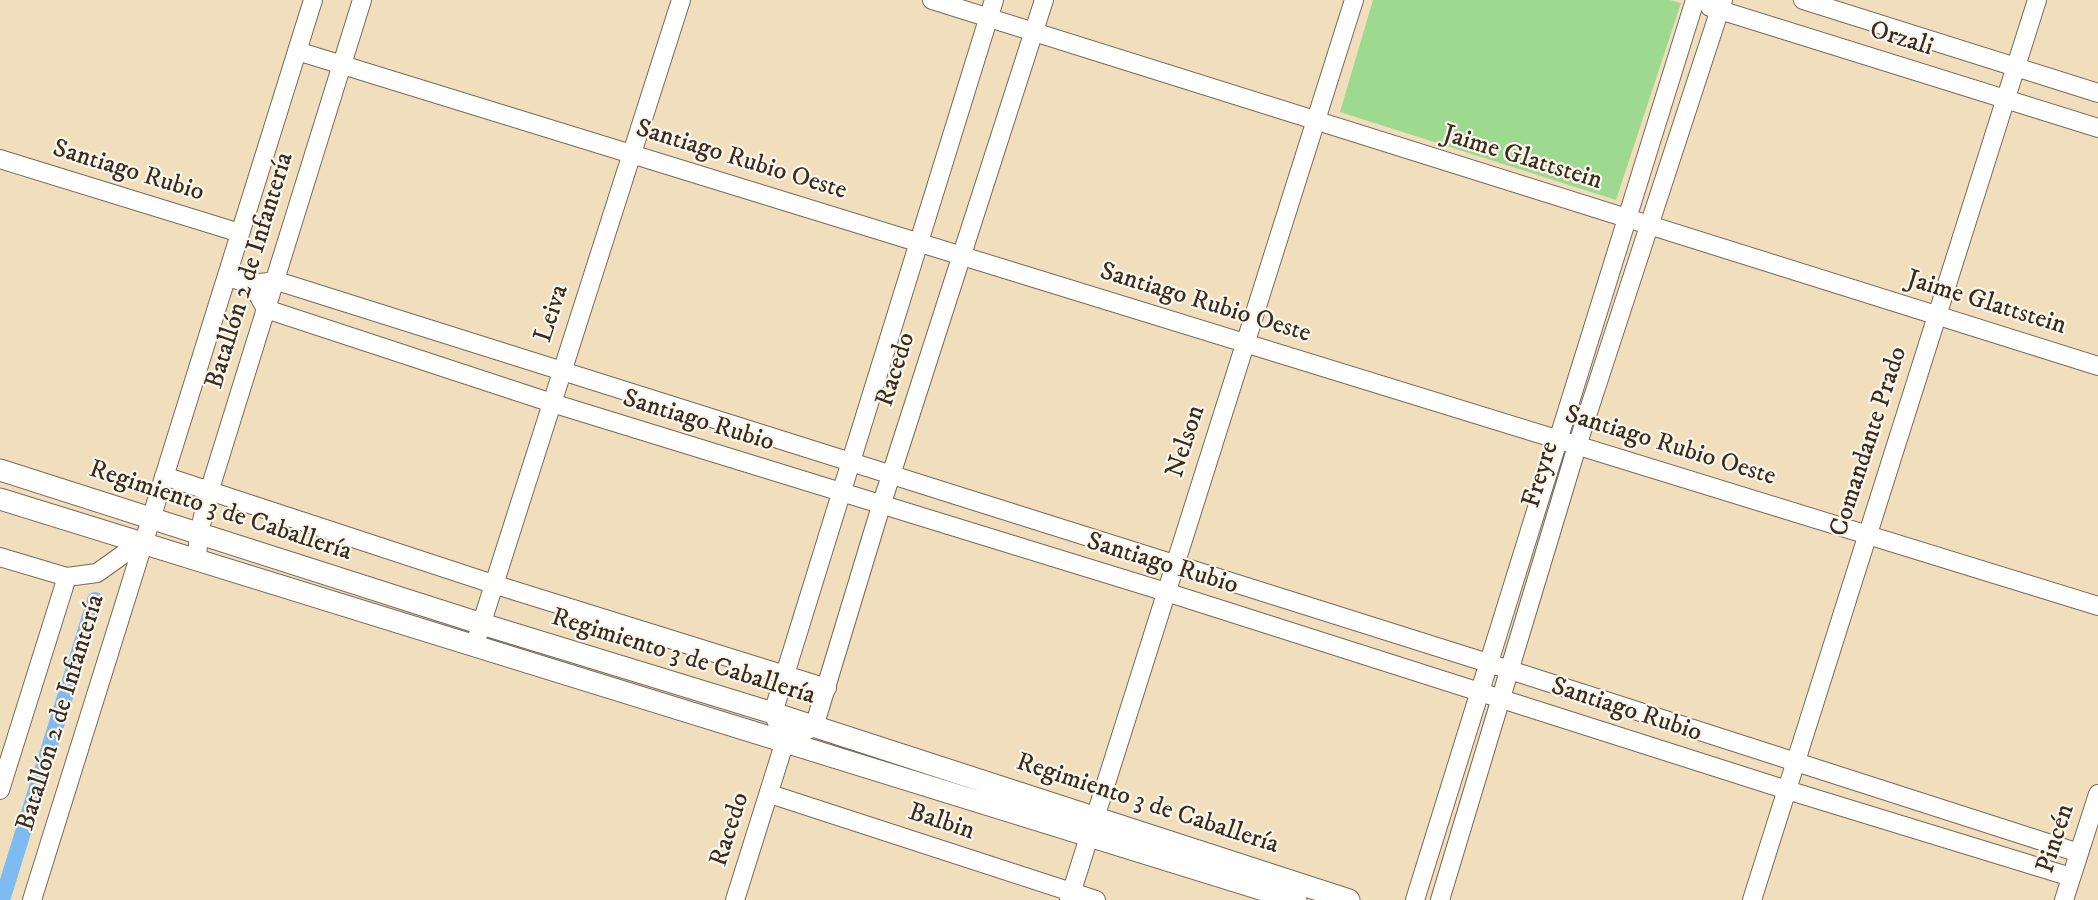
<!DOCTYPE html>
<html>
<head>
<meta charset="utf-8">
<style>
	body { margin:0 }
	canvas { display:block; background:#f0debd }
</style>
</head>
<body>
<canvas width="2098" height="900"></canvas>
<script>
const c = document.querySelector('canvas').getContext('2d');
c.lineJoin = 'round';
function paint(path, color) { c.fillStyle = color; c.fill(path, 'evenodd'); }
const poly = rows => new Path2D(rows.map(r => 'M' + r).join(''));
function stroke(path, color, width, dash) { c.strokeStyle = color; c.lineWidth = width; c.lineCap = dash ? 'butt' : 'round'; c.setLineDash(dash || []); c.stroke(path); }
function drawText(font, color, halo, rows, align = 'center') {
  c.font = font + ' "IM FELL DW Pica",serif'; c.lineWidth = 4.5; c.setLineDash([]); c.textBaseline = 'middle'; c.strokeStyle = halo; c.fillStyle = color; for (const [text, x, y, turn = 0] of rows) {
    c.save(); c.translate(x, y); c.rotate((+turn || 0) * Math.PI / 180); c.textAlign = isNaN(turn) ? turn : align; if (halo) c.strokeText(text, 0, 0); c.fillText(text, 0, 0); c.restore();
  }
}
paint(poly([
	[1373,0,1670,0,1681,3,1616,200,1340,112]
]), '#9dd98e');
stroke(poly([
	[2,900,95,600]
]), '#7dbbf1', 16);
const minor = poly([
	[932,0,2098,366],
	[1803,0,2098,93],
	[1710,7,2098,128],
	[297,51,2098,606],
	[0,159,240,233],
	[227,277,252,284,277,281,1488,663,2079,853],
	[252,284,266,309,552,403,1166,592,1787,790,2071,877],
	[164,476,493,584,827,688],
	[0,557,67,577],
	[197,558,199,533,209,492,362,0],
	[475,644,681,0],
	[785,741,814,727,881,506,1044,0],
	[0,790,67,577,97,573,142,541],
	[770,794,1096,900],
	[32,900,313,0],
	[735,900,785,741,773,713,994,0],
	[1069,900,1354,0],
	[1415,900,1695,0],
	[1440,900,1577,446,1723,0],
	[1752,900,2037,0],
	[2064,900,2098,794]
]);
const tertiary = poly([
	[0,470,482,624,773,713,1349,900],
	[0,499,1296,900]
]);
stroke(minor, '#7a6956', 20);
stroke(tertiary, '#7a6956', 23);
stroke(minor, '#fff', 18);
stroke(tertiary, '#fff', 21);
drawText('26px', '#3b2a1e', '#fbf7ec', [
	["Orzali",1901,40,17],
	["Jaime Glattstein",1522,159,17],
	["Santiago Rubio Oeste",741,161,17],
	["Santiago Rubio",128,172,17],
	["Batallón 2 de Infantería",251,271,-73],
	["Santiago Rubio Oeste",1205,304,17],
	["Jaime Glattstein",1986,304,17],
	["Leiva",553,314,-72],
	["Racedo",897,370,-72],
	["Santiago Rubio",698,422,17],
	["Nelson",1187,442,-72],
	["Comandante Prado",1870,442,-72],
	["Santiago Rubio Oeste",1670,447,17],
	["Freyre",1542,475,-73],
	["Regimiento 3 de Caballería",220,512,18],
	["Santiago Rubio",1162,565,17],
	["Regimiento 3 de Caballería",683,658,17],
	["Santiago Rubio",1626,711,18],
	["Batallón 2 de Infantería",62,713,-73],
	["Regimiento 3 de Caballería",1147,805,18],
	["Balbin",941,823,18],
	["Racedo",731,830,-72],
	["Pincén",2057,839,-72]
]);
</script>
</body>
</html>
